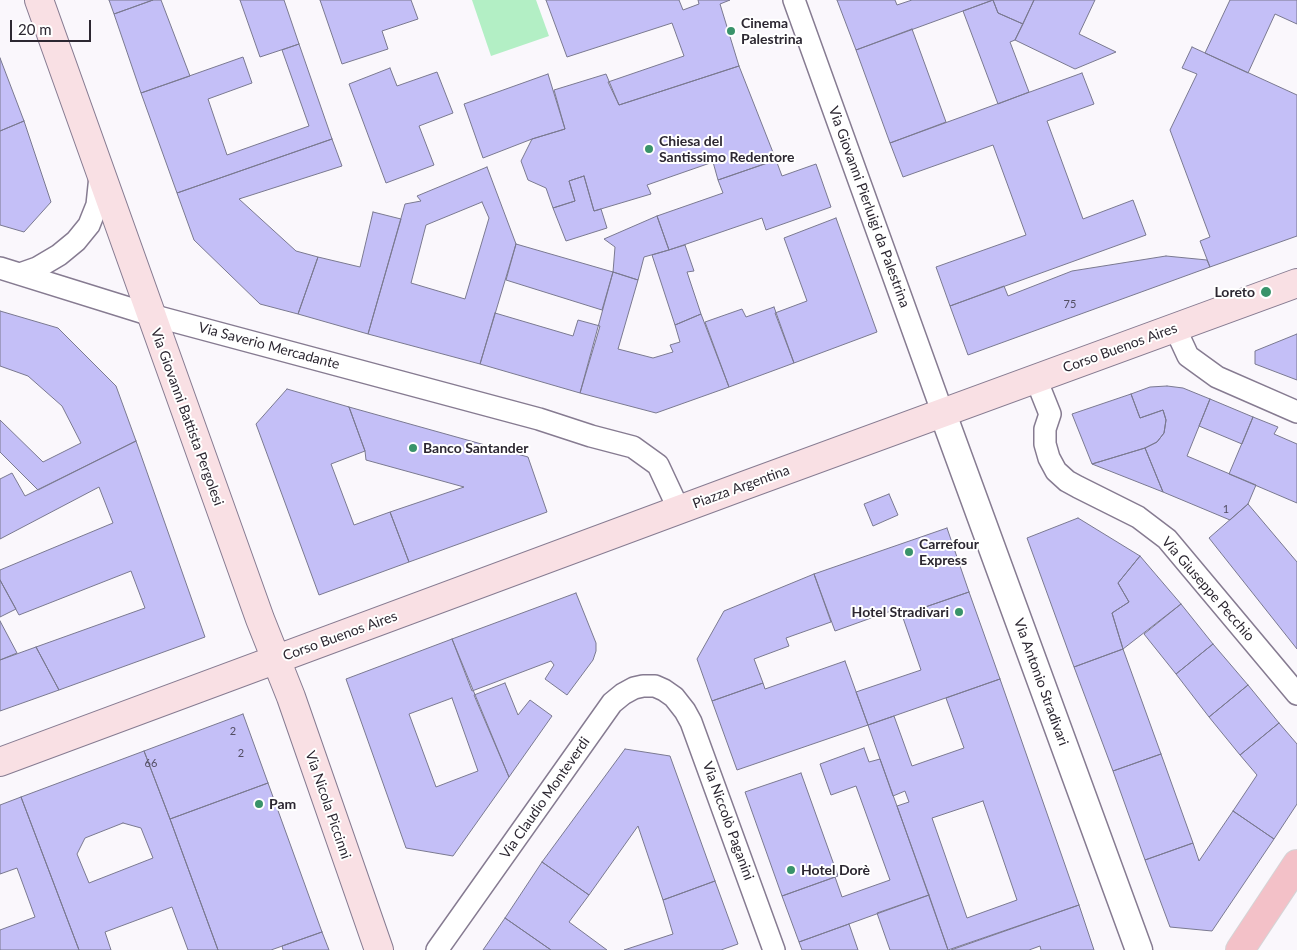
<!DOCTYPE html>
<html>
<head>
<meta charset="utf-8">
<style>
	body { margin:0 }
	#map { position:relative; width:1297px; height:950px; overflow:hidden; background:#faf7fc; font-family:Lato,sans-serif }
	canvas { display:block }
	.scale { position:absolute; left:10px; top:20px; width:81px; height:22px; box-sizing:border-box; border:2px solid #2c2731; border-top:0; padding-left:6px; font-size:15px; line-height:18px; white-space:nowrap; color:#2c2731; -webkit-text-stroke:4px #fff; paint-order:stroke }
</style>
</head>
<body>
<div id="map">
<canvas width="1297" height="950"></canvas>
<div class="scale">20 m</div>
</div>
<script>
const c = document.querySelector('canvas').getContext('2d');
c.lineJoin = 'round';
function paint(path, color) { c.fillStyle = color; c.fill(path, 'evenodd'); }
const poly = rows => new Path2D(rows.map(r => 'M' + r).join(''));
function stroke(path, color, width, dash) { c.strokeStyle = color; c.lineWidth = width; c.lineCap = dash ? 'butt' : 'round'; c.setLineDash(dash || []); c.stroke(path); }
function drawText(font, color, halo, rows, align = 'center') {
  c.font = font + ' Lato,sans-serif'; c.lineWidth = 4; c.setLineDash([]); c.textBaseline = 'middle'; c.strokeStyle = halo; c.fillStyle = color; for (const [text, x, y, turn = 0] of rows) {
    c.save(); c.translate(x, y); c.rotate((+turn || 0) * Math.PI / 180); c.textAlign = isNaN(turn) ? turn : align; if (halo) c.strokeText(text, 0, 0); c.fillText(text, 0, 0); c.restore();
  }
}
paint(poly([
	[472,0,536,0,549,36,491,56]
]), '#b3efc5');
const building = poly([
	[109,0,153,0,114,14,109,0],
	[153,0,161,0,190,76,141,93,114,14,153,0],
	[240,0,284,0,299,44,260,57,240,0],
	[320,0,411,0,418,19,382,31,388,49,342,64,320,0],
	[546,0,679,0,683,10,699,4,698,0,730,0,720,4,739,66,619,105,608,82,684,56,672,23,567,57,546,0],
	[837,0,895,0,897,5,912,0,993,0,856,50,837,0],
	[993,0,998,13,1023,24,1015,40,1010,42,1029,92,998,104,963,11,993,0],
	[993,0,1034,0,1023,24,998,13,993,0],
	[1034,0,1095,0,1079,34,1116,52,1075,69,1015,40,1034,0],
	[1230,0,1297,0,1297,24,1275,14,1248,73,1205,53,1230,0],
	[912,29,946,122,890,143,856,50,912,29],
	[299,44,332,139,177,193,141,93,243,57,252,83,208,99,227,155,309,126,282,50,299,44],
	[1192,47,1297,95,1297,236,1210,267,1200,241,1210,237,1170,130,1197,74,1182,68,1192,47],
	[0,58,24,121,0,131,0,58],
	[739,66,776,160,718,180,713,162,647,185,651,194,594,211,584,176,569,181,575,201,553,208,546,188,528,180,521,161,532,139,565,129,554,90,606,74,619,105,739,66],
	[390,68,397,86,437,72,453,113,419,126,434,165,386,183,349,84,390,68],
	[1082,73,1094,104,1047,121,1083,219,1133,200,1146,235,950,306,936,267,1026,235,993,145,903,177,890,143,1082,73],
	[548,74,565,129,532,139,483,158,464,104,548,74],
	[24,121,51,202,24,232,0,225,0,131,24,121],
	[332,139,342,166,239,199,296,251,318,257,298,314,260,304,194,240,177,193,332,139],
	[776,160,782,176,816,164,831,207,766,230,762,218,669,250,657,216,723,193,718,180,776,160],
	[487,167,516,244,480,364,368,334,405,204,421,201,417,196,487,167],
	[482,202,489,218,465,299,411,283,426,225,482,202],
	[584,176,594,211,601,209,607,228,566,241,553,208,575,201,569,181,584,176],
	[373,212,401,219,368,334,298,314,318,257,360,267,373,212],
	[657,216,669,250,644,257,638,280,613,272,615,247,604,239,657,216],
	[836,218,877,332,794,363,775,313,807,301,784,238,836,218],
	[516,244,613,272,602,310,506,280,516,244],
	[685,245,694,271,687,272,701,314,675,325,652,255,685,245],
	[1166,256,1207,260,1210,267,968,355,950,306,1004,286,1008,296,1072,271,1166,256],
	[613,272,638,280,618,349,653,358,673,352,670,345,680,342,675,325,701,314,729,387,656,413,580,393,613,272],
	[774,307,794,363,729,387,705,322,742,309,746,317,774,307],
	[0,311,58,328,116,386,136,441,38,490,0,452,0,420,43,462,81,443,62,406,28,376,0,366,0,311],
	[495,313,573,336,578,320,600,326,580,393,480,364,495,313],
	[1297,334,1297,380,1255,364,1255,351,1297,334],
	[1167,386,1183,388,1210,399,1187,456,1256,485,1248,504,1230,520,1163,492,1145,448,1157,442,1164,433,1166,420,1163,410,1140,418,1131,394,1150,387,1167,386],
	[287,389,349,407,365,451,331,464,354,525,390,512,409,562,319,595,256,424,287,389],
	[1131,394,1140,418,1163,410,1166,420,1164,433,1157,442,1145,448,1092,464,1072,414,1131,394],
	[1210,399,1253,417,1242,444,1199,426,1210,399],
	[349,407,528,457,547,512,409,562,390,512,464,487,366,460,365,451,349,407],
	[1253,417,1278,427,1274,434,1297,444,1297,503,1229,474,1253,417],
	[136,441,205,637,59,690,36,647,145,608,131,571,19,615,0,580,0,570,113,523,99,487,0,539,0,479,12,473,25,496,136,441],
	[1145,448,1163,492,1092,464,1145,448],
	[889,494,898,515,873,526,864,504,889,494],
	[1248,504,1297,562,1297,649,1209,538,1248,504],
	[1078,518,1140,556,1118,583,1129,602,1112,613,1123,649,1074,667,1027,538,1078,518],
	[947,528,969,592,902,615,899,608,835,631,814,574,947,528],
	[1140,556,1181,604,1123,649,1112,613,1129,602,1118,583,1140,556],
	[814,574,831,622,786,638,789,646,754,659,763,683,712,701,697,659,724,611,814,574],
	[0,580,16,609,0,617,0,580],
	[969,592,1000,679,868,725,856,692,921,670,902,615,969,592],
	[576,593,596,643,596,651,593,660,567,695,545,679,554,665,551,661,472,691,452,639,576,593],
	[1181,604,1213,644,1176,674,1144,634,1181,604],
	[0,621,17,653,0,660,0,621],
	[452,639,509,777,453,856,406,848,346,679,452,639],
	[452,698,478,771,436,787,409,714,452,698],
	[1213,644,1248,685,1209,717,1176,674,1213,644],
	[36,647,59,690,0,711,0,660,36,647],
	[1123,649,1161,754,1113,771,1074,667,1123,649],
	[845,661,868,725,737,770,712,701,763,683,765,689,845,661],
	[1000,679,1079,905,948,950,897,806,909,802,905,791,893,796,868,725,894,716,912,766,964,748,946,698,1000,679],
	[983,801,1017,900,967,918,932,818,983,801],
	[505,683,518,715,530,700,552,716,509,777,474,695,505,683],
	[1248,685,1279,723,1240,755,1209,717,1248,685],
	[243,714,268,783,170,819,144,751,243,714],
	[1279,723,1297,744,1297,804,1274,839,1233,811,1257,775,1240,755,1279,723],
	[864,748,869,762,880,759,929,895,799,942,782,896,835,877,842,897,890,880,856,786,831,795,820,764,864,748],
	[625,749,670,756,715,881,663,900,638,826,589,895,542,862,625,749],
	[144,751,170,819,218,950,188,950,172,907,105,932,111,950,79,950,21,797,144,751],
	[123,823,141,828,153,858,89,883,77,854,85,838,123,823],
	[1161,754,1193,843,1145,860,1113,771,1161,754],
	[801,773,838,876,782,896,745,792,801,773],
	[268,783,322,932,271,950,218,950,170,819,268,783],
	[21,797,79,950,0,950,0,930,35,917,17,868,0,874,0,805,21,797],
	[1233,811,1274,839,1212,931,1170,927,1145,860,1193,843,1199,861,1233,811],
	[542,862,589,895,569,922,607,950,551,950,505,918,542,862],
	[715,881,738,944,721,950,624,950,673,934,663,900,715,881],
	[929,895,948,950,890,950,877,913,929,895],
	[1079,905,1094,950,1041,950,1040,946,1029,950,951,950,1079,905],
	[505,918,551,950,483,950,505,918],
	[849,924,858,950,802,950,799,942,849,924],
	[322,932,329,950,283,950,282,946,322,932]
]);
paint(building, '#c4bff7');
stroke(building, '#7a7990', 1);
const minor = poly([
	[794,0,943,414],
	[0,268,151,315,539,419,591,436,633,447,658,465,679,510],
	[20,274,37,268,59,255,76,241,89,225,97,205,100,176],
	[1175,328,1188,356,1217,377,1297,412],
	[1036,379,1050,414,1045,429,1045,444,1049,458,1056,471,1067,481,1078,487,1138,517,1167,539,1297,694],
	[437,950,612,703,623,694,634,688,643,686,655,686,664,690,674,697,685,711,691,722,774,950]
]);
const tertiary = poly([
	[943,414,1139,950]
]);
const secondary = poly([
	[39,0,260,619,291,697,379,950],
	[0,762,743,486,1297,283]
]);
const primary = poly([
	[1240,950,1297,864]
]);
stroke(minor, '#867b91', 24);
stroke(tertiary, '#867b91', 29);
stroke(secondary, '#867b91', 30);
stroke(primary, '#d5d4d6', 30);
stroke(minor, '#fff', 21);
stroke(tertiary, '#fff', 26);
stroke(secondary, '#f9e0e4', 28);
stroke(primary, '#f3c1c8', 28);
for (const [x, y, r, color] of [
	[731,31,5,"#39936a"],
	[649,149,5,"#39936a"],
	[1266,292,6,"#39936a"],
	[413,448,5,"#39936a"],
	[909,552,5,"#39936a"],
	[959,612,5,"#39936a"],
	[259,804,5,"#39936a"],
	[791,870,5,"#39936a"]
]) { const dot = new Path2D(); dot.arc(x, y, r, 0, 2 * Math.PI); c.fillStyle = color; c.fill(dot); stroke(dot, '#fff', 2); }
drawText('11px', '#524d62', null, [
	["75",1070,304],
	["1",1226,509],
	["2",233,731],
	["2",241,753],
	["66",151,763]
]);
drawText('bold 14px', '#2c2731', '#fff', [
	["Cinema",741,23],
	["Palestrina",741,39],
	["Chiesa del",659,141],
	["Santissimo Redentore",659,157],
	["Loreto",1255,292,"right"],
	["Banco Santander",423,448],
	["Carrefour",919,544],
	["Express",919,560],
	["Hotel Stradivari",949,612,"right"],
	["Pam",269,804],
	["Hotel Dorè",801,870]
], 'left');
drawText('14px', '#2c2731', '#fff', [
	["Via Giovanni Pierluigi da Palestrina",869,207,70],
	["Via Saverio Mercadante",269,346,15],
	["Corso Buenos Aires",1120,348,-20],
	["Via Giovanni Battista Pergolesi",187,417,70],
	["Piazza Argentina",741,487,-20],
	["Via Giuseppe Pecchio",1208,589,49],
	["Corso Buenos Aires",340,636,-20],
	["Via Antonio Stradivari",1041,682,70],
	["Via Claudio Monteverdi",545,798,-55],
	["Via Nicola Piccinni",328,805,71],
	["Via Niccolò Paganini",728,821,70]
]);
</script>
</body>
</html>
